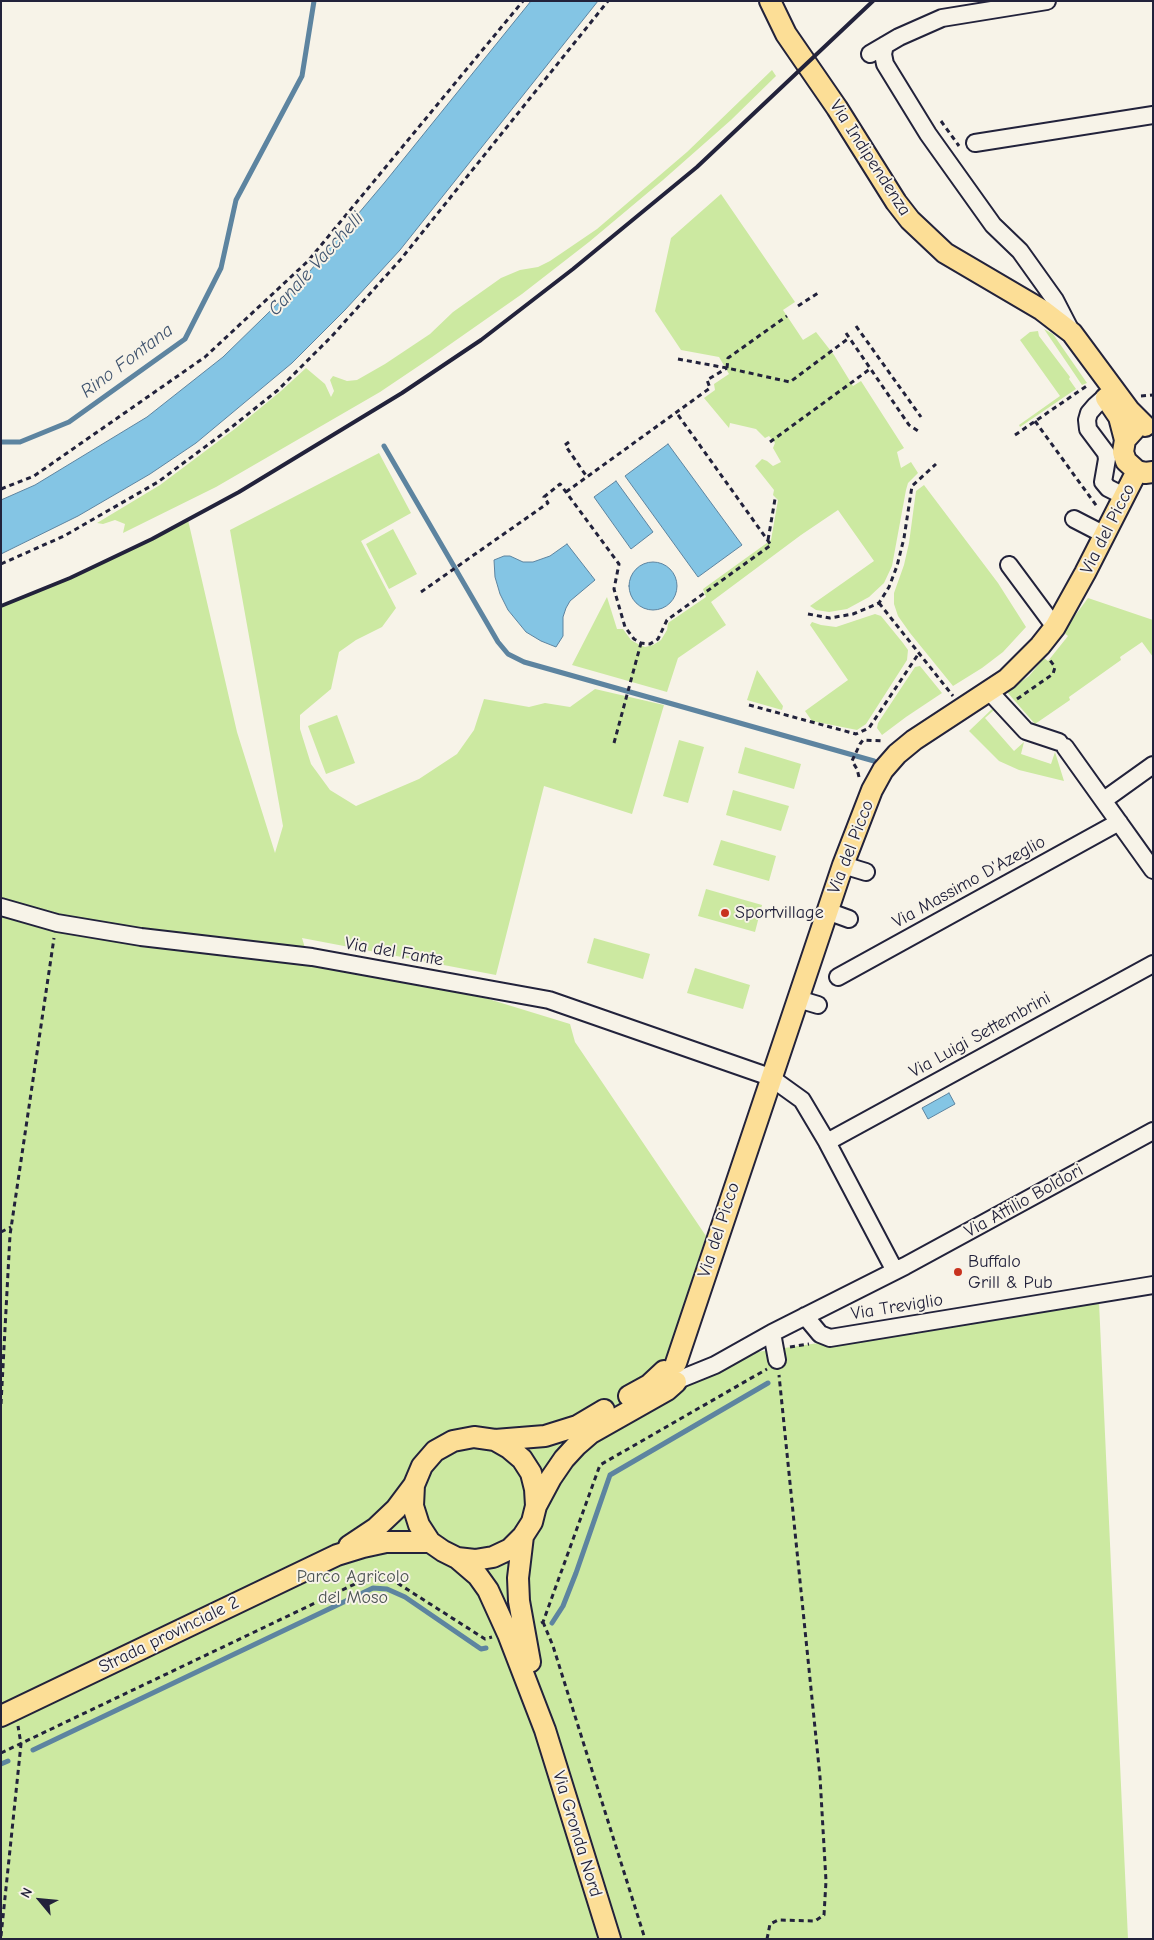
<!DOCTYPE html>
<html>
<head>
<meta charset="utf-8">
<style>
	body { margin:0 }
	#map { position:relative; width:1154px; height:1940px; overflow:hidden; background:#f7f3e8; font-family:"Comic Neue",sans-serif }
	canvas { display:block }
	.frame { position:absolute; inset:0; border:2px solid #22223b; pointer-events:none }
	.north { position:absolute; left:15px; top:1875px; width:50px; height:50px; -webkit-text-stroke:4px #f7f3e8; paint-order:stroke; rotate:298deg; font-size:14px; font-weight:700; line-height:20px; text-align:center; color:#22223b }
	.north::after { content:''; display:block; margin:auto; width:18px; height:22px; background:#22223b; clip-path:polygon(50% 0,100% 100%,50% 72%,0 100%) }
</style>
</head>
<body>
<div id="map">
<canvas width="1154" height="1940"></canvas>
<div class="frame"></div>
<div class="north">N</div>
</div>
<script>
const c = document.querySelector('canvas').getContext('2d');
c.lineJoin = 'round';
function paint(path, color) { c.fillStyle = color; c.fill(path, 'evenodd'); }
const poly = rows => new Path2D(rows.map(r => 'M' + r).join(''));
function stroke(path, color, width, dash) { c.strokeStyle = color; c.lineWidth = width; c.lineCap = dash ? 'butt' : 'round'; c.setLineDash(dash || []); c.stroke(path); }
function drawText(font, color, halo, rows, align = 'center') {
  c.font = font + ' "Comic Neue",sans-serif'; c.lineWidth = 4; c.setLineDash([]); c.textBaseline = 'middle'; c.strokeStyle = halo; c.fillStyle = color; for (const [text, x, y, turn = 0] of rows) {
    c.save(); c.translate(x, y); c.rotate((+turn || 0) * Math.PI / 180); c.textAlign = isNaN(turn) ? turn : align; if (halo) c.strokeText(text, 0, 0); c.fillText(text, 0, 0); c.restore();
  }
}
paint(poly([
	[772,70,776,76,731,120,663,180,589,242,522,294,432,357,380,392,216,487,123,533,125,524,115,520,103,524,97,523,160,485,236,428,281,391,306,368,325,384,331,397,334,391,330,380,333,376,347,381,357,380,385,364,430,334,453,312,501,278,520,270,538,267,550,261,597,229,687,152],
	[721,194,795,302,783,310,803,340,816,332,834,355,853,386,861,381,904,448,897,452,901,468,911,462,918,473,908,483,906,490,892,566,884,583,869,597,847,609,829,612,816,610,810,606,874,561,838,510,801,535,711,602,726,625,678,658,667,692,572,665,607,597,617,629,623,629,631,640,638,644,645,647,653,645,661,640,667,630,668,623,706,597,703,589,771,540,778,500,773,495,774,490,755,466,762,459,767,461,773,466,781,462,773,448,775,443,769,436,765,438,756,429,730,423,729,428,704,398,715,390,714,384,729,374,719,357,681,350,655,311,671,238],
	[1044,329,1053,334,1087,383,1082,385],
	[1038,331,1039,336,1070,377,1069,379,1076,389,1020,427,1019,425,1060,396,1020,340,1030,332],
	[379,453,411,513,361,541,396,608,382,627,356,640,339,652,331,689,300,715,300,729,311,764,330,790,356,806,419,779,457,754,474,730,484,699,529,707,545,703,570,707,595,689,664,705,632,814,544,786,496,975,302,938,309,961,433,982,570,1024,575,1042,706,1236,652,1402,757,1352,1099,1302,1128,1939,1,1939,1,606,82,573,188,520,237,732,275,853,283,826,230,530],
	[924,485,998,583,1026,627,1003,652,982,668,953,686,910,633,898,616,894,604,894,593,904,565,909,543,916,491],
	[393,529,417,574,389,589,366,544],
	[1088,598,1153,620,1153,657,1142,642,1120,657,1121,660,1069,697,1070,700,1035,724,1007,692,1029,676,1044,658,1048,661,1068,636,1063,632],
	[875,614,881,616,903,643,908,650,907,660,866,724,857,730,812,721,805,711,848,680,810,625,812,622,821,625,836,627],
	[920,666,942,693,906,717,882,735,877,728,878,723,915,667],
	[757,670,783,706,782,710,747,700],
	[992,709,994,710,985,718,1014,751,1024,742,1021,754,1051,764,1055,752,1064,781,1019,770,999,761,969,731],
	[337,715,355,763,326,774,308,726],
	[679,740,704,747,688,803,663,796],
	[745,747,801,764,794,789,738,773],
	[733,790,789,806,781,831,726,815],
	[721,840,776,856,769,881,713,865],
	[706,889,762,905,755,932,698,916],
	[594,938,650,954,643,979,587,963],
	[695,968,750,985,743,1009,687,993]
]), '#cce9a1');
const water = poly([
	[531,1,598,1,400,250,345,310,292,363,196,443,150,474,78,516,1,554,1,500,35,485,147,417,223,357,304,278,385,182,531,1],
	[668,444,742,545,698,577,625,476,668,444],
	[616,481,653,532,631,549,594,497,616,481],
	[567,544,595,580,570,601,566,608,563,617,563,636,556,647,541,641,526,632,508,610,500,594,495,577,494,560,504,556,510,556,523,562,533,562,550,556,567,544],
	'629 586a24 24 0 1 1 48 0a24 24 0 1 1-48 0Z',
	[949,1093,955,1104,928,1119,922,1108,949,1093]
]);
paint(water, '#84c5e4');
stroke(water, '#5d84a0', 1);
stroke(poly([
	[1,442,20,442,69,422,185,339,221,268,236,200,302,76,314,1],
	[384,446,498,642,508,654,524,662,874,761],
	[552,1623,563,1606,576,1573,610,1475,768,1383],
	[33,1750,373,1588,387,1589,405,1597,481,1649,486,1648],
	[1,1764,8,1761]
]), '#5d84a0', 5);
const minor = poly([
	[885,45,883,54,885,64,928,134,993,225,1020,251,1055,300,1071,331],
	[870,54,899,37,942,18,1047,1],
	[975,143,1153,115],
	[1105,397,1095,406,1089,413,1087,420,1088,429,1106,453,1107,459,1103,482,1108,488,1124,496],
	[1074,519,1105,535],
	[1009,565,1055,627],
	[989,691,1026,731,1059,742],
	[1065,747,1153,870],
	[1104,800,1153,765],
	[843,865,866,872],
	[1,907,57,923,141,937,312,957,549,1000,770,1077,802,1100,827,1142,895,1271],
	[827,911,849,919],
	[838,977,1119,822],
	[798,999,818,1005],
	[827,1142,1153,964],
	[805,1316,820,1334,830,1338,1153,1285],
	[772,1333,777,1360],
	[678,1380,715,1365,772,1333,905,1266,1153,1131]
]);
const major = poly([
	[770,1,786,34,837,108,896,202,910,220,945,253,1042,310,1072,333,1129,410,1145,426],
	[1106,398,1119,417,1125,440],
	[1134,430,1125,440,1123,452,1126,461,1137,471,1145,473,1153,472],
	[676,1363,843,865,872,790,883,770,897,754,914,740,1007,679,1040,646,1055,627,1085,573,1137,471],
	[629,1396,649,1385,664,1371],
	[495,1440,545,1436,577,1426,604,1410],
	[536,1506,535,1489,531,1473,522,1459,509,1448,495,1440,474,1437,453,1441,435,1451,422,1466,414,1485,413,1506,419,1525,430,1542,443,1551,457,1558,475,1560,493,1557,510,1549,523,1536,532,1522,536,1506,551,1478,564,1459,576,1446,591,1433,667,1390,676,1382],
	[523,1536,518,1578,519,1601,530,1662],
	[349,1546,376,1528,396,1509,414,1485],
	[457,1558,478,1576,488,1590,508,1634,545,1730,610,1939],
	[1,1716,337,1555,363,1547,386,1542,430,1542]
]);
stroke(minor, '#22223b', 20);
stroke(major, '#22223b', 24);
stroke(poly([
	[941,121,959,146],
	[798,306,818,293],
	[856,326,921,417],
	[846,333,909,425,918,431],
	[678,359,727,368,790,382,849,338],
	[727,368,728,358,787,316],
	[1141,396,1153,395],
	[1035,421,1098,508],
	[1015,435,1088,385],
	[569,442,565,445,587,477],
	[770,442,870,369],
	[1,489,34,476,205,357,308,261,523,1],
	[566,492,710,388,707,380,727,368],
	[768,540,775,499,773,497],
	[1,564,64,536,158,482,233,426,278,390,332,336,401,259,608,1],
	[421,592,548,503,544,497,560,484,619,564,614,589,625,627,634,639,641,643,650,644,658,639,667,620,771,545,676,412],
	[879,603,953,696],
	[808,614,830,618,853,614,879,603,889,587,897,566,904,538,912,486,936,464],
	[1017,699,1053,674,1055,667,1049,659],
	[749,705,856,734,869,728,919,653],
	[614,743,641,643],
	[859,777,857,769,852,761,860,744,863,740,884,741],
	[1,1232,11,1227],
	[790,1347,809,1344],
	[1,1404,10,1235,54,938],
	[543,1622,553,1646,645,1939],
	[541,1623,543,1622,600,1465,767,1369],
	[1,1753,380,1572,485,1639,492,1637],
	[1,1936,21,1744,18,1726],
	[767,1939,770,1924,778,1920,815,1921,824,1915,826,1881,820,1777,779,1375]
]), '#22223b', 3, [5, 4]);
stroke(minor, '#f7f3e8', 16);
stroke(major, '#fcde96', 20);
stroke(poly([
	[1,606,70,578,152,539,239,492,402,393,481,340,573,269,697,167,873,1]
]), '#22223b', 4);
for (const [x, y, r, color] of [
	[725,913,5,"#c8321e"],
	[958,1272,5,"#c8321e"]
]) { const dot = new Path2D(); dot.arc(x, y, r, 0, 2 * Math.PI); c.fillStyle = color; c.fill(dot); stroke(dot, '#f7f3e8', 2); }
drawText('18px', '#22223b', '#f7f3e8', [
	["Via Indipendenza",870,158,57],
	["Via del Picco",1108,529,-63],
	["Via del Picco",851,847,-69],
	["Via Massimo D'Azeglio",969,882,-29],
	["Via del Fante",394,952,10],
	["Via Luigi Settembrini",980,1035,-29],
	["Via Attilio Boldori",1024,1201,-29],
	["Via del Picco",719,1230,-72],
	["Via Treviglio",897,1307,-9],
	["Strada provinciale 2",169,1635,-26],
	["Via Gronda Nord",577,1834,73]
]);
drawText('18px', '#22223b', '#f7f3e8', [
	["Sportvillage",735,913],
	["Buffalo",968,1262],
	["Grill & Pub",968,1283]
], 'left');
drawText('18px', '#4c5454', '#f7f3e8', [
	["Parco Agricolo",353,1577],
	["del Moso",353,1598]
]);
drawText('italic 19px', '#3f536e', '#f7f3e8', [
	["Canale Vacchelli",316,264,-48],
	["Rino Fontana",127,361,-37]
]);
</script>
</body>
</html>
